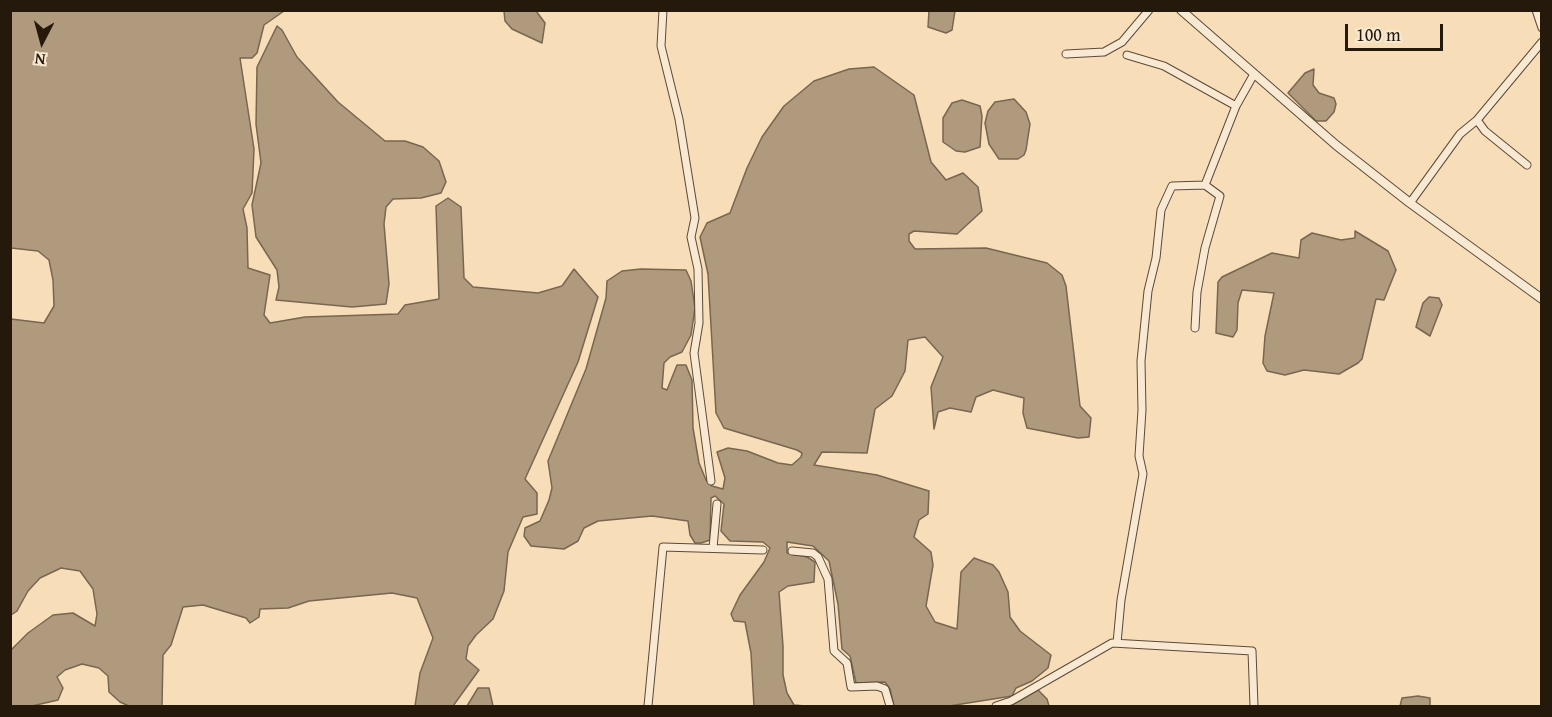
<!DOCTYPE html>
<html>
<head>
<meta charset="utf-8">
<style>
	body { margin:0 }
	#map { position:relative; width:1552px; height:717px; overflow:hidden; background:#f8ddb9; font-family:"Gentium Book Plus",serif }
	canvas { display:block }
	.frame { position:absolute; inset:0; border:12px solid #25190c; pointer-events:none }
	.north { position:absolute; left:12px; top:12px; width:60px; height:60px; -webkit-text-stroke:4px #fae9d2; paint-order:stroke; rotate:186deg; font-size:16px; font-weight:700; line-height:24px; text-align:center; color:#25190c }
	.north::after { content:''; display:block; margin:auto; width:21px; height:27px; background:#25190c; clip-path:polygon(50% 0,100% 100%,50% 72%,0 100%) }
	.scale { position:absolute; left:1345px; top:24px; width:98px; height:27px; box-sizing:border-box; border:3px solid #25190c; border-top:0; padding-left:8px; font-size:18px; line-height:21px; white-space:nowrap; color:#25190c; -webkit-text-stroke:4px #fae9d2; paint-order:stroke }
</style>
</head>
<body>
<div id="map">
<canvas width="1552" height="717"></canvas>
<div class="frame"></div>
<div class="north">N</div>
<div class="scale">100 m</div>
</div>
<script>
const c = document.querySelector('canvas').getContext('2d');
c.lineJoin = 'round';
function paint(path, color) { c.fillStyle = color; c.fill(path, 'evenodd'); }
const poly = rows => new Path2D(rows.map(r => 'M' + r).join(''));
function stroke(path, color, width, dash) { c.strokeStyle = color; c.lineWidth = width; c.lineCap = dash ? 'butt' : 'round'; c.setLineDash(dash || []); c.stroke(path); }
const water = poly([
	[11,10,284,11,264,25,257,53,252,58,240,58,254,149,252,193,243,209,247,228,248,268,270,275,264,315,270,323,305,317,398,314,405,305,439,299,436,206,448,198,461,207,464,278,473,287,538,293,562,286,574,269,598,297,578,362,525,479,537,493,537,514,523,517,508,552,504,591,493,619,476,635,468,646,466,659,479,670,453,706,415,706,420,673,433,638,417,598,392,593,309,601,288,608,260,609,259,617,250,623,246,618,203,605,183,607,171,645,163,655,162,706,129,706,120,702,109,692,108,676,99,668,82,664,65,670,57,677,63,688,58,700,32,706,11,706,11,650,28,633,53,615,73,613,95,626,97,614,93,589,80,571,61,568,40,578,28,591,17,611,11,615,11,319,44,323,54,306,53,280,49,260,38,251,11,248,11,10],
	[504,11,536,11,545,23,542,43,512,29,505,21,504,11],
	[929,11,955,11,952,30,946,33,928,27,929,11],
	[277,26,282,30,297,57,338,102,385,141,405,141,423,147,439,161,446,182,441,193,421,198,393,199,386,207,384,224,389,284,386,304,352,307,276,300,279,287,277,270,256,237,252,205,261,163,256,124,257,67,277,26],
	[874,67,914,95,931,162,946,180,963,173,978,187,982,211,957,234,914,231,909,234,909,241,915,249,986,248,1047,263,1062,275,1066,286,1080,406,1091,418,1089,437,1078,438,1027,428,1023,413,1024,398,993,390,976,397,971,412,950,408,938,412,934,429,931,387,943,357,925,337,908,340,905,371,892,396,875,409,867,453,822,452,814,465,877,475,929,491,928,514,919,520,914,537,931,552,933,565,926,606,935,622,957,629,961,572,974,558,993,565,999,572,1008,592,1010,617,1020,631,1051,655,1048,668,1032,681,1016,688,1012,696,949,706,894,706,890,689,885,682,856,683,850,656,842,649,838,604,829,561,813,546,787,542,787,553,807,557,815,562,814,582,788,586,779,592,783,646,783,675,787,693,794,705,805,706,754,706,751,653,745,622,734,621,731,614,740,595,764,562,770,548,763,542,730,541,721,531,724,504,715,496,711,498,710,540,701,543,695,543,690,535,688,521,652,516,598,521,584,528,578,541,564,549,531,546,524,536,525,528,540,521,549,500,552,488,548,461,586,369,606,298,607,281,622,271,641,269,686,270,691,281,695,308,691,335,682,352,670,357,664,363,662,388,667,390,677,365,686,365,692,380,693,428,699,463,706,480,712,486,723,489,725,478,717,452,728,448,747,451,778,463,792,465,801,457,802,453,797,450,724,428,716,413,708,274,700,237,707,223,730,213,747,168,762,137,784,106,814,81,849,69,874,67],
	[1314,69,1313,85,1319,93,1334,98,1336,104,1334,112,1326,121,1316,121,1288,93,1305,73,1314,69],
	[1014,99,1026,112,1030,124,1026,150,1024,155,1018,159,999,159,989,144,985,123,988,111,995,102,1014,99],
	[962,100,980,106,982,116,980,147,965,152,956,151,943,142,943,118,952,103,962,100],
	[1355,231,1388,251,1396,270,1384,300,1376,299,1362,359,1358,363,1339,374,1304,370,1285,375,1267,371,1263,363,1265,336,1274,293,1242,290,1238,303,1237,330,1233,337,1216,333,1218,282,1222,277,1272,253,1299,258,1301,240,1312,233,1341,240,1355,238,1355,231],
	[1429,297,1439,298,1442,305,1430,336,1416,327,1423,303,1429,297],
	[478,688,489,688,493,706,467,706,478,688],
	[1038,690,1047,699,1049,706,1010,706,1038,690],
	[1418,696,1430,698,1430,706,1400,706,1402,698,1418,696]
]);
paint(water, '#b09a7e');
stroke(water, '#786650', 1.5);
const minor = poly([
	[663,10,661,46,679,119,695,218,691,237,698,269,699,323,694,353,711,481],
	[1536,10,1542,28],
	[1066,54,1104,52,1122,42,1149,10],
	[1127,55,1164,66,1236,106],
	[1477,120,1485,131,1527,165],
	[1205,185,1236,106,1254,74],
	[1410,203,1460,134,1477,120,1542,42],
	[713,548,717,504],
	[792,551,813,553,818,557,828,579,834,651,847,663,851,687,877,686,885,689,890,706],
	[1117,643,1121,600,1143,474,1139,456,1142,410,1141,361,1148,291,1156,258,1161,210,1172,186,1205,185,1220,196,1205,248,1197,292,1195,328],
	[648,706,663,547,763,550],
	[996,706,1011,701,1112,643,1252,651,1254,706]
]);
const tertiary = poly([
	[1181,10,1336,145,1410,203,1542,299]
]);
stroke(minor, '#5a4a37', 9);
stroke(tertiary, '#5a4a37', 10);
stroke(minor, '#fae9d2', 7);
stroke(tertiary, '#fae9d2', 8);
</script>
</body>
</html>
